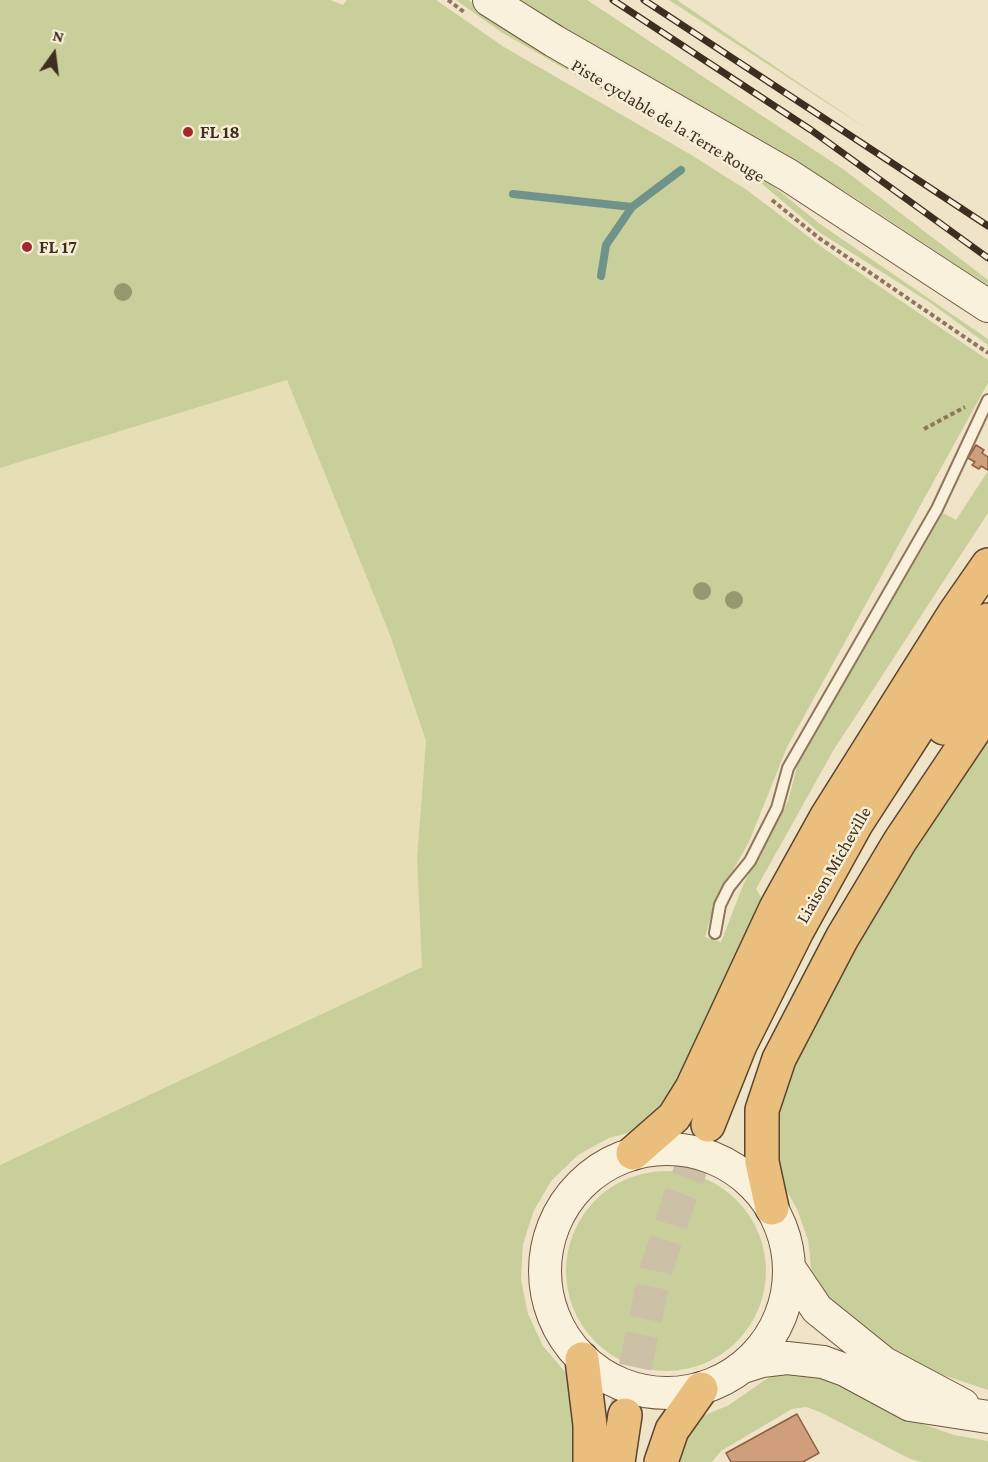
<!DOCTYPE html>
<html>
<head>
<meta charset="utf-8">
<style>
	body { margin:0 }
	#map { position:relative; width:988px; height:1462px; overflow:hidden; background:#f0e4c8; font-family:"Crimson Pro",serif }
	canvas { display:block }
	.north { position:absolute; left:24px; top:24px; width:60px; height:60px; -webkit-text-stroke:4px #f7eed8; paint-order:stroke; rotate:14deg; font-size:16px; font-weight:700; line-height:24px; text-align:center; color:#3d2e20 }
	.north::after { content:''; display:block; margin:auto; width:21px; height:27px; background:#3d2e20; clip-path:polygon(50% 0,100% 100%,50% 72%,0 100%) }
</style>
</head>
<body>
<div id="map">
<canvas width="988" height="1462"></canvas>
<div class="north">N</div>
</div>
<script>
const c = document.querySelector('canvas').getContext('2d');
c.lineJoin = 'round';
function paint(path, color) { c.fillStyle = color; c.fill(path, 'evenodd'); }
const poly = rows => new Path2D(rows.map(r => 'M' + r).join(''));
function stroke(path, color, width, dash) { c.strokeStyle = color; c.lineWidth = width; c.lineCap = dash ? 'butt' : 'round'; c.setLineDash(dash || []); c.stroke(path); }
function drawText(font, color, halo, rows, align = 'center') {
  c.font = font + ' "Crimson Pro",serif'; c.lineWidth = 5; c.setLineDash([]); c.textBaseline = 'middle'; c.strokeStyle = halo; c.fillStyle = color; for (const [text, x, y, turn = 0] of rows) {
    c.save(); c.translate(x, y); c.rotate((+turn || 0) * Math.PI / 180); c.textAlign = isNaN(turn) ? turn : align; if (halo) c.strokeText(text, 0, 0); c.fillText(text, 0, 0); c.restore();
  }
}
paint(poly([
	[287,380,390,635,426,741,417,858,422,967,0,1165,0,468]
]), '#e6deb5');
paint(poly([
	[0,0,330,0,343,5,347,0,436,0,504,47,688,153,747,190,826,250,988,360,988,383,787,747,749,842,715,902,705,937,721,942,744,883,788,801,798,763,943,513,956,520,988,471,988,513,833,751,756,889,761,897,751,925,683,1088,643,1129,609,1138,578,1155,552,1180,534,1210,523,1244,521,1279,528,1314,543,1346,566,1373,579,1412,580,1462,0,1462,0,1165,422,967,417,858,426,741,390,635,287,380,0,468],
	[456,0,468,0,507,27,746,164,820,224,988,339,988,345,932,304,819,232,755,178,501,32],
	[521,0,587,0,843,169,988,280,988,286,854,197,716,116,575,37],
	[669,0,677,0,870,131],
	[988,736,988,1390,916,1366,881,1345,824,1296,812,1275,808,1240,797,1209,780,1179,772,1117,826,986,930,821],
	'566 1271a100 100 0 1 1 200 0a100 100 0 1 1-200 0Z',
	[781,1371,831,1375,903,1417,954,1435,988,1441,988,1462,922,1462,910,1459,820,1412,806,1407,792,1409,721,1451,712,1462,672,1462,693,1420,729,1405,762,1382]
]), '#c9cf9b');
stroke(poly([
	[513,194,632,207],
	[601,276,606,245,632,207,681,170]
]), '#6f938a', 8);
const building = poly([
	[976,445,984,450,982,453,988,457,988,470,981,466,979,469,972,465,975,462,968,458,976,445],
	[797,1414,819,1453,803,1462,731,1462,726,1453,797,1414]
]);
paint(building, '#cf9f7d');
stroke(building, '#8d5f41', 1.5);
stroke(poly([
	[625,1415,656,1270,680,1197,708,1125]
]), '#ccc0a6', 33, [33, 16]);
const service = poly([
	[715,933,720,905,729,887,750,861,777,808,788,768,937,509,988,400]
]);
const secondary = poly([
	[489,0,554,41,788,175,988,306],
	'545 1271a122 122 0 1 1 244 0a122 122 0 1 1-244 0Z',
	[790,1269,817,1309,884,1363,963,1405],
	[743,1367,762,1361,787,1358,823,1362,845,1370,910,1405,988,1417]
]);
const trunk = poly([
	[944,728,988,664],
	[708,1125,740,1045,797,931,856,824,988,620],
	[633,1153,674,1117,692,1088,776,908,827,816,954,614,988,565],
	[772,1208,762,1162,762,1110,779,1059,842,938,900,841,988,710],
	[582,1359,590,1425,590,1462],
	[618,1462,625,1415],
	[661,1462,672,1430,701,1389]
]);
stroke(service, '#8d765c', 14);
stroke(secondary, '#6f573f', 34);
stroke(trunk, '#5b4430', 36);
stroke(poly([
	[448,0,464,12],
	[772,200,819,238,988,353],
	[924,429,965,407]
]), '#8d765c', 4, [4.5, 3]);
stroke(service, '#faf1dc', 10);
stroke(secondary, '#faf1dc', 32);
stroke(trunk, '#eabe7c', 33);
const rail = poly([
	[613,0,811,130,988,258],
	[644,0,988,226]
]);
stroke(rail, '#3d2e20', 7);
stroke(rail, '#f7eed8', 4.5, [14]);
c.fillStyle = '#96986f';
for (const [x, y] of [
	[123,292],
	[702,591],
	[734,600]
]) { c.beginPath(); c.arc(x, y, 9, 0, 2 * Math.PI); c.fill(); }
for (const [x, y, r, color] of [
	[188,132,6,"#9e2a2b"],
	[27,247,6,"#9e2a2b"]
]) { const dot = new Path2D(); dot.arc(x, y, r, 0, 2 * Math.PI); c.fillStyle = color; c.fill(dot); stroke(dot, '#f7eed8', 2); }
drawText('18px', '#3d2e20', '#f7eed8', [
	["Piste cyclable de la Terre Rouge",668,121,31],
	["Liaison Micheville",834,865,-60]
]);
drawText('bold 18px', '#3d2e20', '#f7eed8', [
	["FL 18",200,132],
	["FL 17",39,247]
], 'left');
</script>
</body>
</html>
